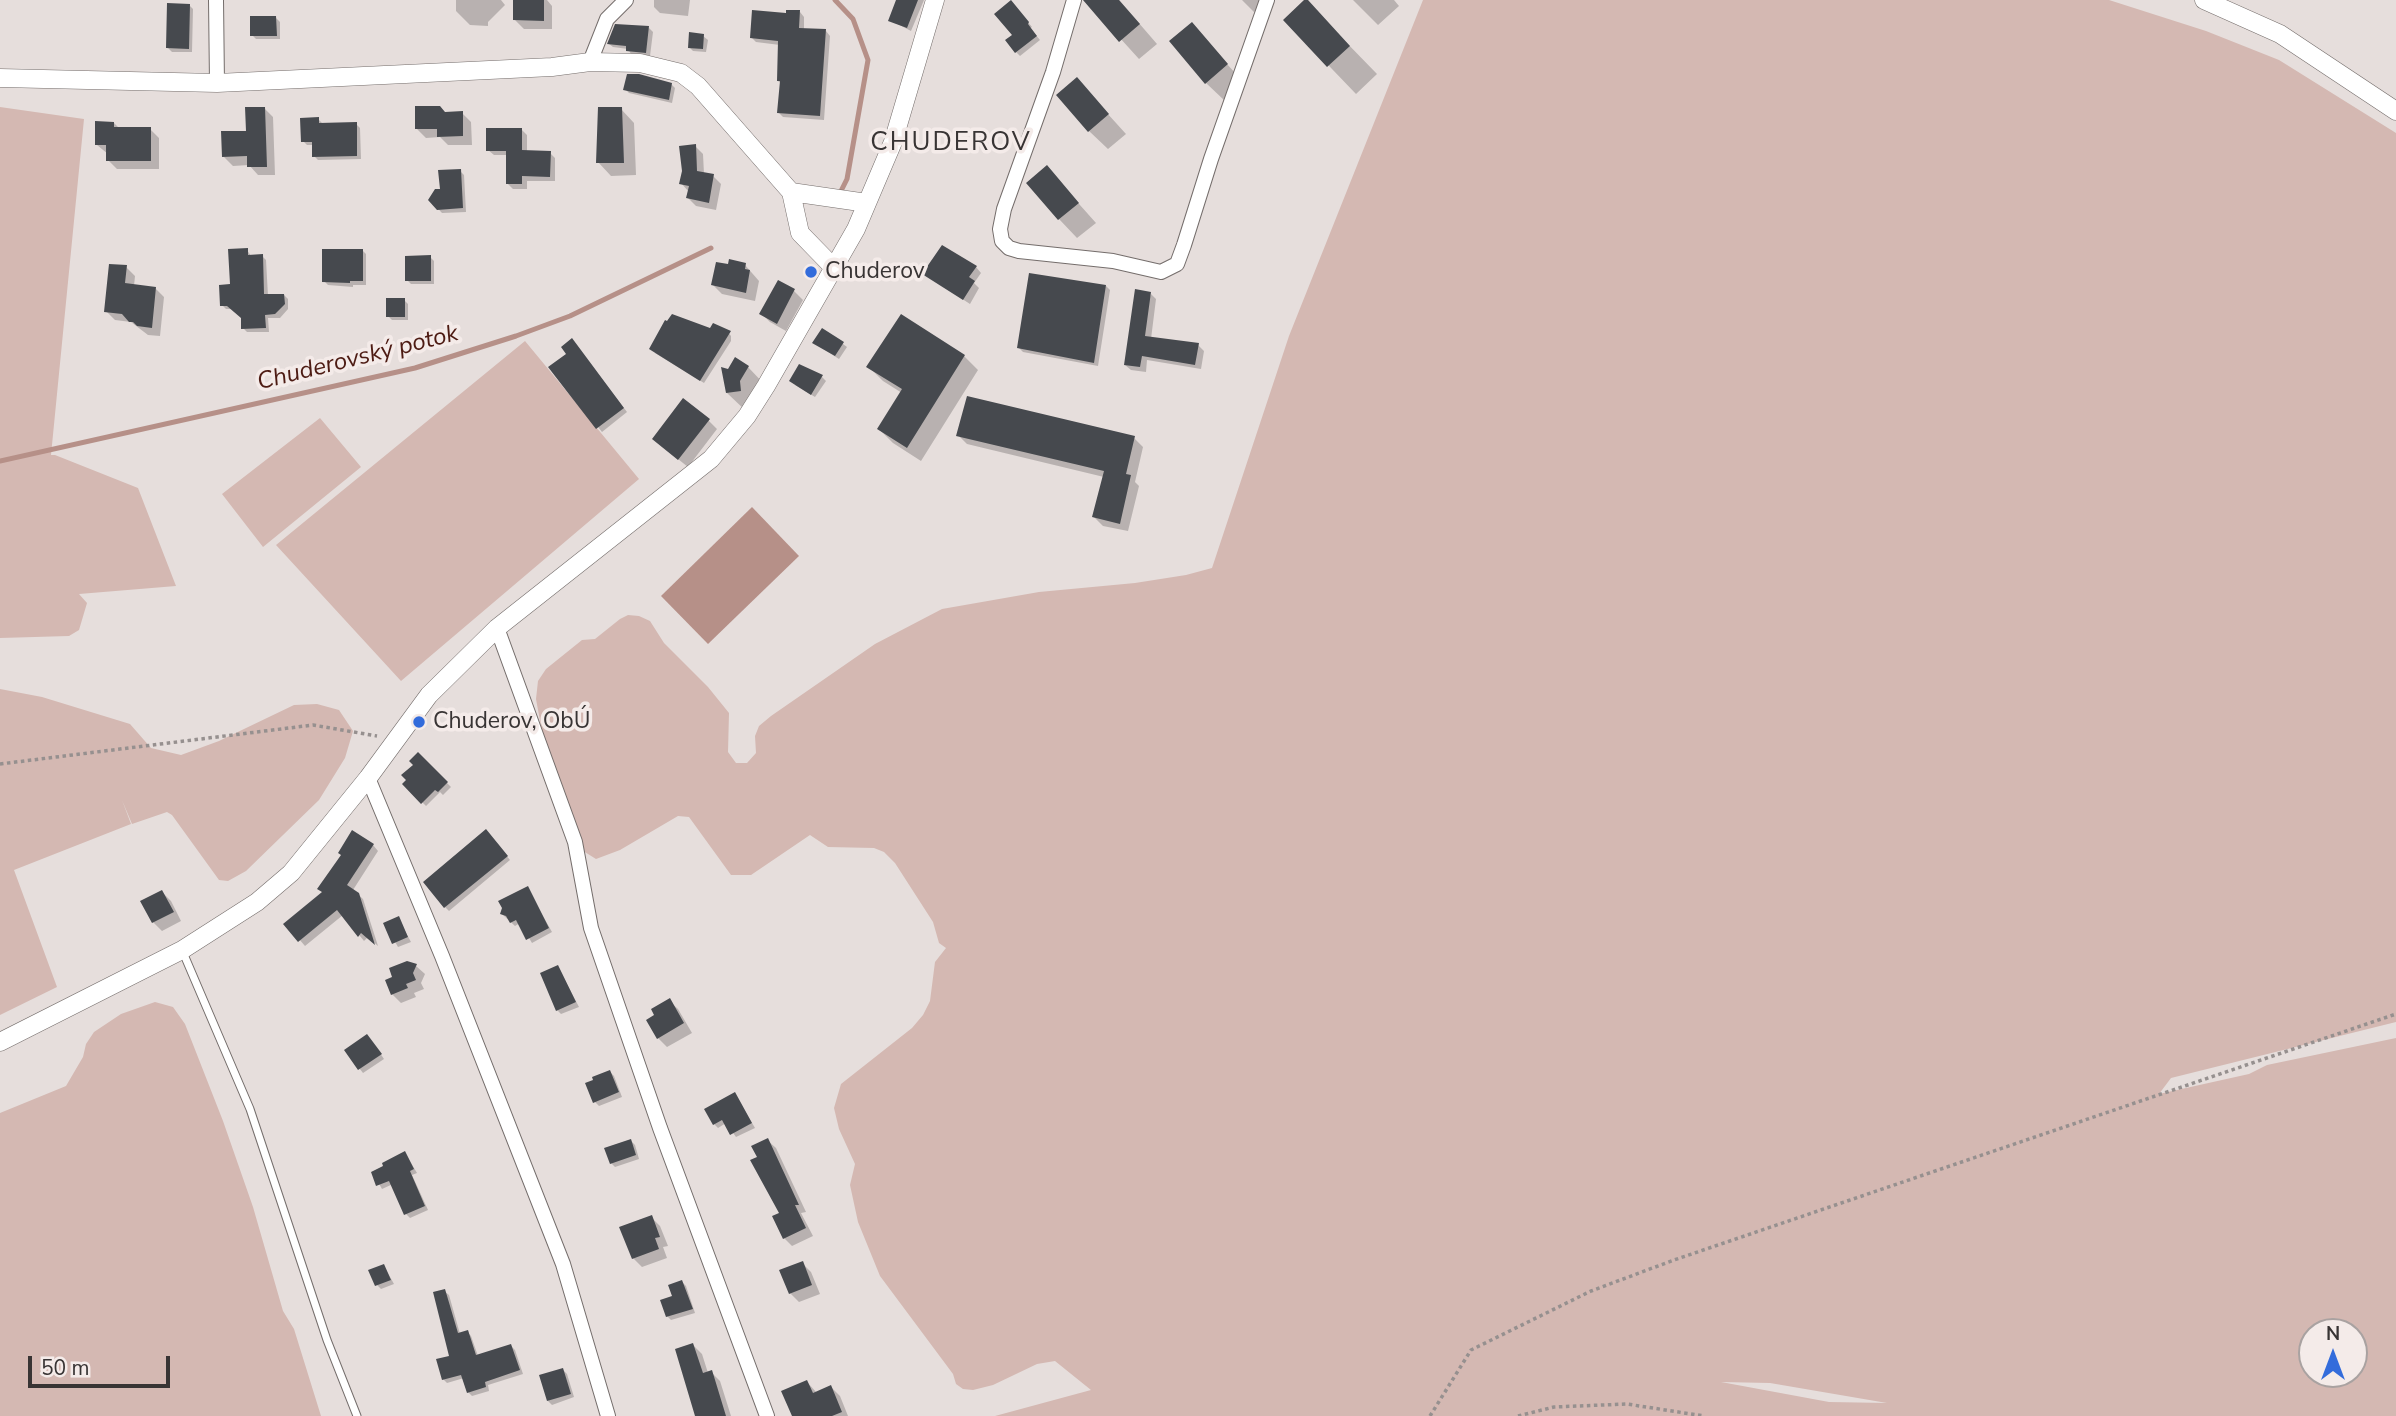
<!DOCTYPE html>
<html>
<head>
<meta charset="utf-8">
<style>
	body { margin:0 }
	#map { position:relative; width:2396px; height:1416px; overflow:hidden; background:#e6dedc; font-family:"Nunito Sans",sans-serif }
	canvas { display:block }
	.north { position:absolute; left:2298px; top:1318px; width:70px; height:70px; box-sizing:border-box; background:#f4ebe9; border:2px solid #a9a2a1; border-radius:50%; rotate:0deg; font-size:19px; font-weight:700; line-height:28px; text-align:center; color:#383434 }
	.north::after { content:''; display:block; margin:auto; width:24px; height:32px; background:#336cdb; clip-path:polygon(50% 0,100% 100%,50% 72%,0 100%) }
	.scale { position:absolute; left:28px; top:1356px; width:142px; height:32px; box-sizing:border-box; border:4px solid #383434; border-top:0; padding-left:9px; font-size:21px; line-height:24px; white-space:nowrap; color:#383434; -webkit-text-stroke:5px #f4ebe9; paint-order:stroke }
</style>
</head>
<body>
<div id="map">
<canvas width="2396" height="1416"></canvas>
<div class="north">N</div>
<div class="scale">50 m</div>
</div>
<script>
const c = document.querySelector('canvas').getContext('2d');
c.lineJoin = 'round';
function paint(path, color) { c.fillStyle = color; c.fill(path, 'evenodd'); }
const poly = rows => new Path2D(rows.map(r => 'M' + r).join(''));
function stroke(path, color, width, dash) { c.strokeStyle = color; c.lineWidth = width; c.lineCap = dash ? 'butt' : 'round'; c.setLineDash(dash || []); c.stroke(path); }
function drawText(font, color, halo, rows, align = 'center') {
  c.font = font + ' "Nunito Sans",sans-serif'; c.lineWidth = 7; c.setLineDash([]); c.textBaseline = 'middle'; c.strokeStyle = halo; c.fillStyle = color; for (const [text, x, y, turn = 0] of rows) {
    c.save(); c.translate(x, y); c.rotate((+turn || 0) * Math.PI / 180); c.textAlign = isNaN(turn) ? turn : align; if (halo) c.strokeText(text, 0, 0); c.fillText(text, 0, 0); c.restore();
  }
}
paint(poly([
	[1423,0,2109,0,2206,31,2279,60,2396,133,2396,1022,2171,1078,2159,1094,2249,1074,2267,1065,2396,1038,2396,1416,995,1416,1091,1390,1055,1361,1037,1364,993,1385,973,1390,963,1389,956,1384,953,1374,880,1276,858,1222,850,1185,855,1164,839,1129,834,1108,841,1084,912,1028,923,1015,930,1001,935,962,946,948,939,943,933,922,895,863,884,852,874,848,828,847,810,835,751,875,731,875,689,817,678,816,620,850,596,859,580,849,543,737,536,699,538,681,546,669,582,640,595,639,620,619,628,615,639,616,650,621,664,643,708,687,729,713,728,752,736,763,747,763,756,753,755,736,759,726,771,716,875,644,942,609,1039,592,1135,583,1186,575,1212,568,1289,336],
	[2312,1332,2354,1332,2354,1374,2312,1374],
	[1721,1382,1770,1383,1887,1403,1829,1402],
	[0,107,84,119,51,455,55,455,138,488,176,586,79,594,87,603,79,630,69,636,0,638],
	[525,341,639,479,401,681,276,545],
	[320,418,361,467,263,547,222,494],
	[0,689,42,697,130,724,151,748,181,755,219,741,294,705,317,704,339,710,353,731,345,758,319,800,246,871,228,881,219,880,172,815,167,812,132,824,122,800,131,824,14,870,57,987,0,1015],
	[155,1002,173,1007,185,1024,223,1121,253,1207,283,1311,294,1329,321,1416,0,1416,0,1113,66,1086,83,1057,86,1044,94,1032,121,1014]
]), '#d4b8b2');
paint(poly([
	[752,507,799,556,708,644,661,596]
]), '#b69088');
paint(poly([
	[456,0,501,0,505,5,488,22,488,26,470,25,456,11],
	[515,0,547,0,552,6,552,29,524,29,515,20],
	[654,0,690,0,688,16,660,13,654,7],
	[898,0,924,0,911,31,890,20],
	[1096,0,1119,0,1157,44,1139,59,1090,5],
	[1242,0,1269,0,1254,12],
	[1353,0,1394,0,1399,6,1378,25],
	[1306,1,1377,74,1356,94,1285,20],
	[189,5,193,9,192,52,172,52,168,48],
	[1014,6,1032,27,1030,28,1040,40,1020,56,1016,52],
	[800,12,804,17,804,30,826,31,830,36,824,120,783,117,779,113,782,84,778,81,780,45,756,42,751,37,787,15],
	[276,18,280,22,280,39,256,39,252,35],
	[1191,24,1245,84,1225,101,1206,83],
	[649,28,653,32,650,56,631,54,628,49,613,47,609,44],
	[703,36,708,40,706,52,693,51,689,47],
	[1077,80,1126,134,1108,149,1089,131],
	[671,84,675,88,672,103,629,93,625,89],
	[264,108,273,117,275,175,258,175,249,165,233,166,224,157,247,132],
	[621,109,634,123,636,175,611,176,598,162],
	[462,113,471,122,472,145,448,145,440,137,426,138,417,129],
	[318,119,322,123,356,124,360,128,361,159,318,160,314,156,314,145,307,145,303,141],
	[114,123,119,128,150,129,159,138,159,169,117,169,108,160,108,154,97,145],
	[521,129,527,135,527,152,550,153,555,158,555,181,527,181,527,189,513,189,507,183,508,155,494,155,488,150],
	[695,146,703,154,704,174,713,176,721,184,716,210,696,206,688,198,689,192,681,183],
	[1047,168,1096,223,1077,238,1059,219],
	[460,171,464,175,466,212,442,213,430,200],
	[247,250,251,256,262,256,266,260,268,296,284,295,288,299,288,309,280,318,268,318,269,332,247,332,243,328,243,318,233,309,226,309,222,305],
	[362,250,366,254,366,285,353,285,353,287,328,285,324,281],
	[430,257,434,261,434,284,411,284,407,280],
	[745,265,759,281,755,301,722,294,713,285],
	[126,267,135,276,134,286,155,288,164,297,160,336,148,335,131,322,115,320,106,311],
	[976,267,981,273,974,283,979,288,970,304,924,274],
	[779,282,794,291,803,300,786,331,770,322,761,313],
	[1106,286,1110,290,1098,366,1023,352,1019,348],
	[1151,294,1156,299,1151,339,1198,345,1204,351,1201,369,1147,360,1146,372,1131,370,1125,365],
	[404,300,408,304,408,320,392,320,388,316],
	[727,331,731,336,731,341,704,383,655,353],
	[814,343,843,344,847,347,839,359],
	[576,345,627,412,602,432,551,367,568,354],
	[964,356,978,370,921,461,893,443,879,429,902,393,883,381,869,367],
	[748,367,766,386,746,411,727,393,729,371],
	[822,377,826,381,815,397,795,385],
	[708,420,717,429,688,467,663,447],
	[958,435,1134,438,1143,447,1135,482,1139,486,1128,531,1103,526,1094,517,1104,477,967,444],
	[418,754,451,787,443,795,440,792,426,806,404,784,415,765],
	[490,836,510,860,449,911,445,907],
	[373,845,378,851,353,890,363,899,378,946,368,937,364,941,343,915,305,946,286,924,324,893],
	[527,888,552,932,532,943,520,923,515,926,502,914],
	[162,892,171,901,181,921,162,931,153,922],
	[398,918,411,942,398,947,385,924],
	[416,966,425,974,421,983,424,989,414,993,416,997,401,1003,392,994],
	[558,967,579,1007,561,1014,557,1010],
	[669,1001,678,1009,692,1033,667,1047,658,1038],
	[371,1040,384,1059,363,1073,346,1051],
	[610,1072,614,1076,622,1097,599,1106,595,1102],
	[735,1094,755,1128,736,1137,726,1123,718,1128,714,1124],
	[767,1140,776,1148,806,1212,801,1213,813,1236,792,1246,784,1238,781,1214,759,1158],
	[631,1141,635,1145,639,1159,615,1167,611,1163],
	[405,1153,417,1173,412,1175,428,1210,410,1218,406,1214,393,1184,382,1189,373,1173],
	[651,1217,660,1226,668,1246,663,1247,667,1258,642,1267,633,1258],
	[802,1263,811,1272,820,1294,799,1302,790,1293],
	[384,1266,394,1284,381,1289,377,1285],
	[682,1282,686,1286,695,1313,671,1320,667,1316],
	[444,1291,449,1295,460,1334,467,1332,471,1336,478,1356,511,1346,515,1350,523,1374,488,1385,489,1391,472,1396,468,1392,464,1378,447,1383,443,1379,451,1358],
	[693,1345,702,1354,708,1373,711,1372,720,1381,731,1416,697,1416],
	[563,1370,567,1374,574,1397,552,1405,548,1401],
	[807,1382,817,1393,831,1387,840,1396,848,1416,793,1416]
]), '#0003');
stroke(poly([
	[835,0,853,19,868,60,847,179,841,191],
	[0,461,415,368,516,336,570,316,711,248]
]), '#b69088', 5);
paint(poly([
	[513,0,544,0,544,21,513,20],
	[896,0,918,0,907,28,888,21],
	[1011,0,1029,22,1028,24,1037,36,1015,53,1005,40,1012,35,994,14],
	[1083,0,1119,0,1140,24,1119,42],
	[1304,0,1308,0,1350,46,1327,67,1283,20],
	[167,3,190,4,189,49,166,48],
	[752,10,786,13,786,10,800,10,799,28,826,29,820,116,777,113,780,81,777,81,778,41,750,38],
	[250,16,276,16,277,36,250,36],
	[1192,22,1228,64,1205,84,1169,41],
	[615,24,649,26,646,53,626,51,626,46,607,44],
	[689,32,704,34,703,49,688,48],
	[627,74,639,74,672,83,669,100,623,90],
	[1077,77,1109,114,1088,132,1056,95],
	[415,106,440,106,445,112,463,111,463,136,437,137,437,129,415,129],
	[245,107,265,107,267,167,247,167,247,156,222,157,221,131,246,131],
	[598,107,622,107,624,163,596,163],
	[319,117,319,123,357,122,357,156,312,157,312,142,301,142,300,118],
	[95,121,114,122,114,127,151,127,151,161,106,161,106,145,95,145],
	[486,128,522,128,522,150,551,151,550,177,522,176,522,184,506,184,506,151,486,151],
	[696,144,697,171,714,174,709,203,686,198,689,186,679,184,682,171,679,146],
	[1047,165,1079,203,1058,220,1026,183],
	[461,169,463,208,437,210,428,200,435,189,440,189,438,170],
	[942,245,977,266,969,277,975,281,963,300,922,274],
	[248,248,248,255,263,254,264,294,284,294,285,304,275,314,265,315,266,328,241,329,241,318,227,306,220,306,219,285,230,284,228,249],
	[322,249,363,249,363,281,350,281,350,283,322,282],
	[431,255,431,281,405,281,405,256],
	[729,259,746,263,745,269,750,270,746,293,711,285,716,262,728,264],
	[109,264,127,265,125,283,156,287,152,328,137,326,133,322,129,322,122,314,104,312],
	[1029,273,1106,285,1094,363,1017,348],
	[778,280,795,289,777,324,759,314],
	[1135,289,1151,292,1145,336,1199,343,1195,365,1142,356,1140,367,1124,365],
	[386,298,405,298,405,317,386,317],
	[672,314,710,328,713,323,731,331,700,381,649,349,665,320,667,321],
	[901,314,965,355,907,448,877,429,902,389,866,367],
	[822,328,844,342,835,356,812,343],
	[572,338,624,408,596,429,548,367,566,354,561,347],
	[735,357,749,366,740,381,741,391,726,393,721,367,728,369],
	[799,364,823,375,811,395,789,381],
	[967,396,1135,436,1126,474,1131,475,1120,524,1092,517,1104,471,956,436],
	[683,398,710,419,678,460,652,439],
	[418,752,448,782,438,792,435,790,421,804,402,784,406,780,401,775,413,765,409,761],
	[486,829,508,856,444,908,423,882],
	[352,830,374,844,347,885,359,893,375,945,361,933,358,937,337,910,298,942,283,924,322,892,317,889,341,855,338,853],
	[528,886,549,928,526,940,516,920,510,923,506,916,500,914,502,908,498,901],
	[162,890,174,912,152,923,140,901],
	[399,916,408,937,392,944,383,923],
	[407,961,417,964,413,973,416,980,406,984,408,988,391,995,385,980,392,977,389,968],
	[558,965,576,1002,556,1011,540,973],
	[670,998,684,1023,657,1039,646,1020,654,1015,651,1009],
	[367,1034,382,1054,358,1070,344,1050],
	[610,1070,619,1092,593,1103,585,1083,593,1080,592,1077],
	[735,1092,752,1123,730,1135,722,1120,713,1125,704,1109],
	[768,1138,799,1205,795,1205,806,1228,783,1239,772,1216,779,1213,750,1160,757,1157,751,1146],
	[631,1139,636,1155,610,1164,604,1148],
	[405,1151,414,1169,410,1171,425,1206,404,1215,389,1181,376,1186,371,1172,383,1166,382,1163],
	[652,1215,660,1237,655,1238,659,1249,632,1259,619,1227],
	[803,1261,812,1285,789,1294,779,1270],
	[384,1264,391,1280,375,1286,368,1270],
	[682,1280,693,1309,666,1317,660,1300,672,1296,668,1285],
	[445,1289,458,1333,468,1330,476,1355,511,1344,520,1370,485,1382,486,1387,467,1393,461,1375,442,1380,436,1359,449,1356,433,1292],
	[693,1343,703,1373,712,1370,726,1416,695,1416,675,1349],
	[563,1368,571,1394,547,1401,539,1375],
	[807,1380,813,1393,831,1385,842,1412,832,1416,792,1416,781,1391]
]), '#46494e');
const service = poly([
	[182,950,250,1109,327,1340,357,1416]
]);
const minor = poly([
	[216,0,217,83],
	[1074,0,1053,72,1004,209,1000,229,1002,241,1009,248,1019,251,1113,261,1161,272,1177,264,1184,245,1211,159,1267,0],
	[590,62,607,19,626,0],
	[497,628,575,842,591,928,660,1128,767,1416],
	[368,778,442,956,563,1264,608,1416]
]);
const tertiary = poly([
	[2204,0,2280,34,2396,111],
	[0,78,217,83,552,67,590,62,640,63,681,73,698,86,791,192,867,203],
	[791,192,800,233,835,269],
	[0,1042,182,950,257,902,291,873,368,778,429,695,497,628,711,459,747,416,766,386,856,229,893,142,935,0]
]);
stroke(service, '#746d6b', 9);
stroke(minor, '#746d6b', 16);
stroke(tertiary, '#746d6b', 19);
stroke(poly([
	[0,764,313,725,377,736],
	[1430,1416,1471,1350,1591,1291,1674,1260,2396,1014],
	[1518,1416,1554,1407,1627,1404,1704,1416]
]), '#96908f', 3.5, [3.5, 3.5]);
stroke(service, '#fff', 7);
stroke(minor, '#fff', 14);
stroke(tertiary, '#fff', 18);
for (const [x, y, r, color] of [
	[811,272,7,"#336cdb"],
	[419,722,7,"#336cdb"]
]) { const dot = new Path2D(); dot.arc(x, y, r, 0, 2 * Math.PI); c.fillStyle = color; c.fill(dot); stroke(dot, '#f4ebe9', 2.5); }
drawText('23px', '#383434', '#f4ebe9', [
	["Chuderov",825,272],
	["Chuderov, ObÚ",433,722]
], 'left');
drawText('italic 24px', '#4d1b13', '#f4ebe9', [
	["Chuderovský potok",358,359,-14]
]);
c.letterSpacing = '2px';
drawText('26px', '#383434', '#f4ebe9', [
	["CHUDEROV",951,144]
]);
c.letterSpacing = '0px';
</script>
</body>
</html>
